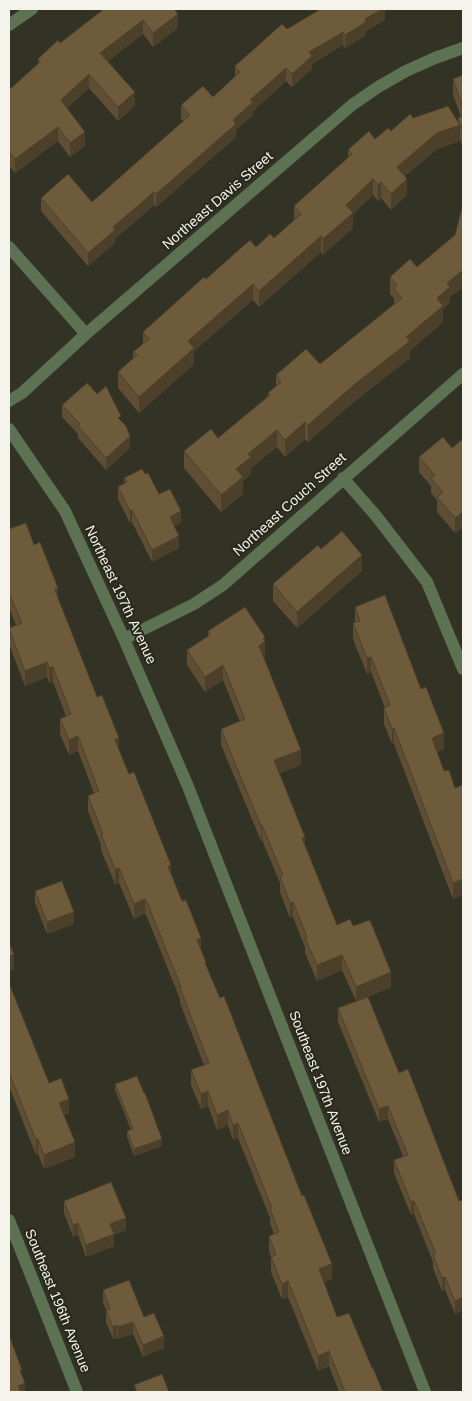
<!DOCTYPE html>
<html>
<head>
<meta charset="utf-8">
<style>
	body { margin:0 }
	#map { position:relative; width:472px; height:1401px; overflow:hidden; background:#323225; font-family:Helvetica,sans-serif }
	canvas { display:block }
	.frame { position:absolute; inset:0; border:10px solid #f4f4ec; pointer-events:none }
</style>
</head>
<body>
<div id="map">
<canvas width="472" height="1401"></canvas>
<div class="frame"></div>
</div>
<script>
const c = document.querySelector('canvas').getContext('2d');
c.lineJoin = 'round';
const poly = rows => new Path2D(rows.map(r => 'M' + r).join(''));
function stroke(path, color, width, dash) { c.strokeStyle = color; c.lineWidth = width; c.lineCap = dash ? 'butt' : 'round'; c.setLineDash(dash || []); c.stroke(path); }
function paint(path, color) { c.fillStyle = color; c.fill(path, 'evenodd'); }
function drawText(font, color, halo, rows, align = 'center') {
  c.font = font + ' Helvetica,sans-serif'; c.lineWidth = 4; c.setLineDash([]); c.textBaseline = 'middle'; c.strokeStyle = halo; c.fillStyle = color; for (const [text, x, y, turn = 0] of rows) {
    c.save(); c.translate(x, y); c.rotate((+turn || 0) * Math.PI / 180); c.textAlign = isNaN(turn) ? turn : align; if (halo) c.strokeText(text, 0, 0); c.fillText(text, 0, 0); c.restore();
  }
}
stroke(poly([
	[9,25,32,9],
	[9,247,86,334],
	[9,401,22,393,86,334,352,105,378,87,406,71,435,58,463,48],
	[9,429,65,511,124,639,187,784,425,1392],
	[343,478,377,517,427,582,463,669],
	[124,639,194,604,223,585,463,374],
	[9,1220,77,1392]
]), '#5d7153', 12);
paint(poly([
	[385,9,385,20,366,31,366,35,345,48,343,45,312,64,312,69,292,87,286,81,253,111,253,115,236,130,236,137,156,207,154,205,115,239,115,243,88,266,41,211,41,198,92,202,183,121,181,119,181,105,213,97,235,76,235,66,287,29],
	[174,10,178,28,153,47,143,34,108,61,135,106,118,121,89,88,67,108,85,146,70,157,58,141,15,173,9,165,9,90,38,64,38,59,60,43],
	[463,75,463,148,460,139,460,141,437,149,405,176,407,195,391,210,381,198,378,201,373,195,353,214,353,228,323,255,321,252,259,307,253,300,194,351,194,364,139,413,118,388,118,372,133,358,133,352,143,344,143,332,206,279,256,247,274,238,294,220,294,206,348,158,348,150,391,131,413,118,458,123,458,118,461,117,453,95,453,79],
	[463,204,463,287,450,297,450,303,443,309,443,322,410,351,410,358,355,401,308,442,305,439,285,457,277,447,251,468,251,474,243,481,243,494,221,512,184,468,184,451,218,438,268,396,268,393,276,386,276,375,320,364,394,304,394,298,390,294,390,277,417,267,455,235],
	[62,405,121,421,130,448,106,470,78,438,78,434,62,417],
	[463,439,463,527,455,533,437,512,437,500,431,493,431,486,419,472,419,457,452,448],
	[145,474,159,494,181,523,174,526,179,548,152,562,132,522,130,523,118,499,118,487,124,484,124,478],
	[9,529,34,545,58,599,97,697,201,949,206,966,332,1279,324,1282,337,1317,372,1368,383,1392,339,1392,329,1366,318,1371,288,1297,282,1299,271,1272,271,1257,269,1251,269,1236,274,1234,270,1224,270,1218,238,1138,233,1140,228,1125,217,1130,208,1106,201,1109,191,1085,191,1070,204,1065,180,1003,180,999,147,917,145,914,134,919,119,883,115,884,101,850,101,845,88,811,88,796,94,793,78,751,69,755,60,734,60,719,66,716,53,682,49,683,47,677,25,686,9,644,9,628,16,625,9,608],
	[321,549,362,571,297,628,273,601,273,584],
	[355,607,444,749,437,752,444,771,455,788,463,785,463,895,453,899,394,744,392,744,384,724,384,708,385,708,371,672,367,674,353,639,353,623,355,623],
	[208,631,265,652,265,656,264,657,301,765,280,773,305,845,337,925,353,926,391,987,368,997,399,1073,459,1201,463,1202,463,1310,455,1314,445,1290,442,1291,433,1268,433,1262,414,1214,411,1215,394,1173,394,1160,403,1156,388,1119,379,1122,338,1022,338,1008,356,1001,342,970,317,981,305,953,305,947,293,917,290,918,280,892,280,883,262,840,261,841,221,745,221,729,240,722,223,680,205,692,187,665,187,650,208,636],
	[35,891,74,924,47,934,35,903],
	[9,983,49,1083,69,1113,64,1115,75,1157,44,1169,38,1154,36,1155,9,1086],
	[115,1084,162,1146,134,1156,127,1137,127,1131,131,1130,115,1090],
	[64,1201,126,1230,114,1235,114,1246,86,1257,78,1235,73,1237,64,1213],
	[103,1290,144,1317,164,1348,143,1357,133,1334,118,1339,117,1338,113,1339,106,1322,106,1310,103,1302]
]), '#5f4e34');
paint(poly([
	[382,9,385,9,385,20,366,31,366,35,345,48,345,35,365,19],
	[178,14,178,28,153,47,153,33],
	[143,20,143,34,100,67,100,53],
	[343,32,343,45,312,64,312,69,292,87,292,74,309,52],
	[286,68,286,81,253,111,253,115,236,130,236,137,156,207,156,194,233,120,250,100],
	[89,74,89,88,61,113,61,100],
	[135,92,135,106,118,121,118,107],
	[460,125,460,141,437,149,397,183,397,167,437,133],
	[58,127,58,141,15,173,15,159],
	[85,132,85,146,70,157,70,143],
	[373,179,373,195,353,214,353,228,323,255,323,239,346,205],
	[407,179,407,195,391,210,391,194],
	[381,182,381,198,378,201,378,185],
	[154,192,154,205,115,239,115,243,88,266,88,253,113,227],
	[321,236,321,252,259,307,259,291],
	[463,270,463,287,450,297,450,303,443,309,443,322,410,351,410,358,355,401,308,442,308,425,406,337,437,298,447,283],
	[253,284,253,300,194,351,194,364,139,413,139,397,188,341],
	[305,422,305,439,285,457,285,440],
	[277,430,277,447,251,468,251,474,243,481,243,494,221,512,221,495,236,469,248,454],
	[130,436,130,448,106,470,106,458],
	[132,510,132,522,130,523,130,511],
	[181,511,181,523,170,529,170,517],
	[463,511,463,526,455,533,455,518],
	[179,536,179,548,152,562,152,550],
	[362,555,362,571,297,628,297,612],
	[58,588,58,603,55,590],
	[265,637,265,656,259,661,259,646,263,639],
	[371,657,371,672,367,674,367,658],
	[47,662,47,677,25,686,25,671],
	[223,665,223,680,205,692,205,677],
	[53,667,53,682,49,683,49,668],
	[394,728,394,744,392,744,392,729],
	[444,733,444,749,432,754,432,738],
	[78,736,78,751,69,755,69,740],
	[119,738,119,754,115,740],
	[301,750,301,765,274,775,274,760],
	[262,825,262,840,261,841,261,826],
	[305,837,305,852,302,838],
	[171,865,171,880,168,866],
	[119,868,119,883,115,884,115,869],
	[463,879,463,895,453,899,453,883],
	[145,899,145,914,134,919,134,904],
	[293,902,293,917,290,918,290,903],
	[74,912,74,924,47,934,47,922],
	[201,938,201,953,197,940],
	[14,955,14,969,9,971,9,956],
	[342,955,342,970,317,981,317,965],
	[391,972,391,987,356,1002,356,987],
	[208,1091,208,1106,201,1109,201,1094],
	[69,1099,69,1113,59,1117,59,1103],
	[388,1106,388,1119,379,1122,379,1109],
	[228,1110,228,1125,217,1130,217,1115],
	[238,1123,238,1138,233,1140,233,1125],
	[38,1139,38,1154,36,1155,36,1140],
	[162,1139,162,1146,134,1156,134,1149],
	[75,1142,75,1157,44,1169,44,1155],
	[414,1201,414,1214,411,1215,411,1202],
	[126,1218,126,1230,114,1235,114,1246,86,1257,86,1245,110,1224],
	[78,1223,78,1235,73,1237,73,1225],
	[332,1264,332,1279,319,1284,319,1269],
	[445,1277,445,1290,442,1291,442,1278],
	[288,1281,288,1297,282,1299,282,1284],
	[463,1297,463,1310,455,1314,455,1301],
	[133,1322,133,1334,118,1339,118,1327],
	[117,1325,117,1338,113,1339,113,1327],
	[164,1336,164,1348,143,1357,143,1345],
	[329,1351,329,1366,318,1371,318,1356],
	[25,1383,25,1392,18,1392,18,1386]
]), '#4d402a');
const building = poly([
	[104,9,174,9,178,14,153,33,143,20,100,53,135,92,118,107,89,74,61,100,85,132,70,143,58,127,15,159,9,151,9,90,40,62,38,59,58,40,60,43,104,9],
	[321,9,382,9,365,19,366,22,345,35,343,32,309,52,312,56,292,74,286,68,250,100,253,102,233,120,236,124,156,194,154,192,113,227,115,230,88,253,41,198,68,174,92,202,190,115,181,105,203,86,213,97,240,72,235,66,282,24,287,29,321,9],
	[463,75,463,107,453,79,463,75],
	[448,106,460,125,437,133,397,167,407,179,391,194,381,182,378,185,373,179,346,205,353,213,323,239,321,236,259,291,253,284,188,341,194,348,139,397,118,372,137,355,133,352,149,339,143,332,204,277,206,279,250,240,256,247,270,234,274,238,301,214,294,206,352,154,348,150,369,131,375,139,388,128,391,131,410,114,413,118,448,106],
	[463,116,463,132,458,118,463,116],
	[463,204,463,270,447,283,450,287,437,298,443,306,406,337,410,341,355,384,308,425,305,422,285,440,277,430,248,454,251,457,236,469,243,477,221,495,184,451,211,429,218,438,270,395,268,393,281,382,276,375,306,349,320,364,402,298,394,289,397,285,390,277,410,259,417,267,455,235,463,204],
	[87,383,97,394,106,386,121,416,118,418,126,426,130,436,106,458,78,426,80,424,62,405,87,383],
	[443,437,452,448,463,439,463,512,455,518,437,497,443,492,431,478,435,475,419,457,443,437],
	[142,469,145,474,148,473,159,494,170,489,181,511,170,517,179,536,152,550,132,510,130,511,118,487,127,482,124,478,142,469],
	[26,523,34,545,40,542,58,588,55,590,97,697,102,695,119,738,115,740,129,774,134,772,171,865,168,866,182,901,186,900,201,938,197,940,206,962,205,963,220,998,224,996,302,1196,304,1195,332,1264,319,1269,337,1317,349,1313,372,1368,373,1368,383,1392,345,1392,329,1351,318,1356,288,1281,282,1284,271,1257,276,1255,269,1236,279,1232,270,1209,272,1208,238,1123,233,1125,228,1110,217,1115,208,1091,201,1094,191,1070,209,1063,180,988,181,987,147,902,145,899,134,904,119,868,115,869,101,834,103,834,88,796,99,791,78,736,69,740,60,719,71,714,53,667,49,668,47,662,25,671,9,629,9,628,22,623,9,593,9,566,10,566,9,562,9,529,26,523],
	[342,531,362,555,297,612,273,584,318,545,321,549,342,531],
	[385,595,421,689,426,687,444,733,432,738,444,771,449,770,455,788,463,785,463,879,453,883,394,728,392,729,384,708,390,705,371,657,367,658,353,623,360,621,355,607,385,595],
	[245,607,265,637,263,639,265,641,259,646,301,750,274,760,305,837,302,838,337,925,350,919,353,926,370,920,391,972,356,987,342,955,317,965,305,938,307,937,293,902,290,903,280,877,283,876,262,825,261,826,221,729,245,719,223,665,205,677,187,650,210,635,208,631,245,607],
	[62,881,74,912,47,922,35,891,62,881],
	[9,942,14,955,9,956,9,942],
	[9,983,49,1083,61,1078,69,1099,59,1103,75,1142,44,1155,38,1139,36,1140,9,1072,9,983],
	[368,997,399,1073,408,1069,459,1201,462,1200,463,1202,463,1297,455,1301,445,1277,442,1278,433,1255,436,1254,414,1201,411,1202,394,1160,408,1155,388,1106,379,1109,338,1008,368,997],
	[137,1076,144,1093,145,1093,162,1139,134,1149,127,1131,133,1129,115,1084,137,1076],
	[111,1182,126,1218,110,1224,114,1234,86,1245,78,1223,73,1225,64,1201,111,1182],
	[129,1280,144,1317,154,1313,164,1336,143,1345,133,1322,118,1327,117,1325,113,1327,106,1310,110,1309,103,1290,129,1280],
	[9,1335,22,1370,20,1370,25,1383,18,1386,21,1392,9,1392,9,1335],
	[162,1374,169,1392,137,1392,134,1385,162,1374]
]);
paint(building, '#6e5b3c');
stroke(building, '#4d402a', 1);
drawText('14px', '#f4f4ec', '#28281b', [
	["Northeast Davis Street",218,201,-41],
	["Northeast Couch Street",290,505,-42],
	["Northeast 197th Avenue",120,595,65],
	["Southeast 197th Avenue",320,1083,69],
	["Southeast 196th Avenue",57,1301,68]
]);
</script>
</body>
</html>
